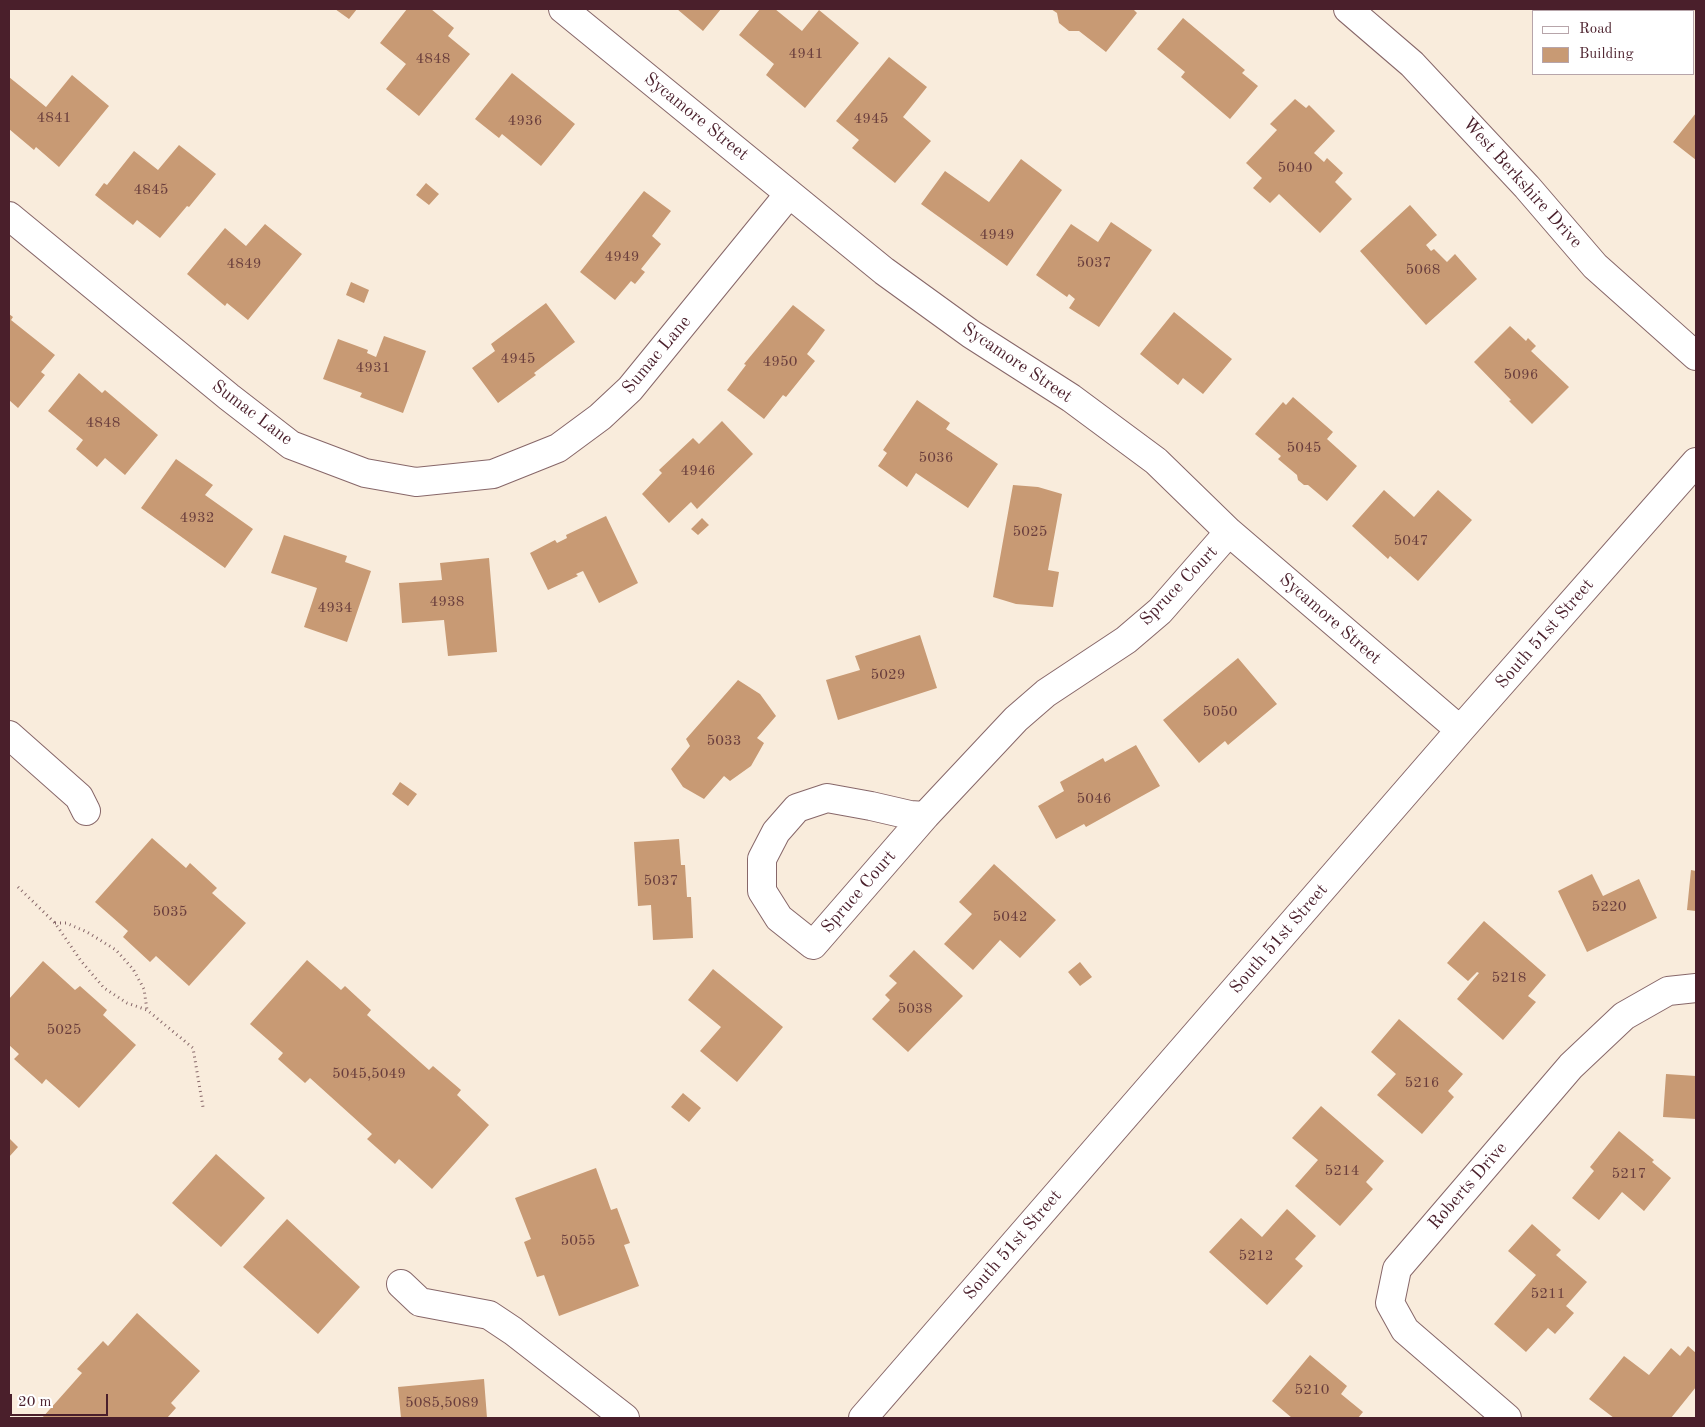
<!DOCTYPE html>
<html>
<head>
<meta charset="utf-8">
<style>
	body { margin:0 }
	#map { position:relative; width:1705px; height:1427px; overflow:hidden; background:#f9ecdc; font-family:"Old Standard TT",serif }
	canvas { display:block }
	.frame { position:absolute; inset:0; border:10px solid #4a1f2b; pointer-events:none }
	.legend { position:absolute; left:1532px; top:10px; width:162px; height:65px; box-sizing:border-box; background:#fff; border:1px solid #b7a5aa; margin:0; padding:6px 9px; list-style:none; font-size:15px; color:#4a1f2b }
	.legend li { display:flex; align-items:center; gap:10px; height:25px }
	.legend b { width:25px; border:1px solid #b7a5aa }
	.scale { position:absolute; left:10px; top:1394px; width:98px; height:22px; box-sizing:border-box; border:2px solid #4a1f2b; border-top:0; padding-left:6px; font-size:15px; line-height:18px; white-space:nowrap; color:#4a1f2b; -webkit-text-stroke:4px #fff; paint-order:stroke }
</style>
</head>
<body>
<div id="map">
<canvas width="1705" height="1427"></canvas>
<div class="frame"></div>
<ul class="legend">
<li><b style="height:6px;background:#fff"></b>Road</li>
<li><b style="height:14px;background:#c89a74"></b>Building</li>
</ul>
<div class="scale">20 m</div>
</div>
<script>
const c = document.querySelector('canvas').getContext('2d');
c.lineJoin = 'round';
function paint(path, color) { c.fillStyle = color; c.fill(path, 'evenodd'); }
const poly = rows => new Path2D(rows.map(r => 'M' + r).join(''));
function stroke(path, color, width, dash) { c.strokeStyle = color; c.lineWidth = width; c.lineCap = dash ? 'butt' : 'round'; c.setLineDash(dash || []); c.stroke(path); }
function drawText(font, color, halo, rows, align = 'center') {
  c.font = font + ' "Old Standard TT",serif'; c.lineWidth = 4.5; c.setLineDash([]); c.textBaseline = 'middle'; c.strokeStyle = halo; c.fillStyle = color; for (const [text, x, y, turn = 0] of rows) {
    c.save(); c.translate(x, y); c.rotate((+turn || 0) * Math.PI / 180); c.textAlign = isNaN(turn) ? turn : align; if (halo) c.strokeText(text, 0, 0); c.fillText(text, 0, 0); c.restore();
  }
}
paint(poly([
	[335,9,357,9,349,19],
	[407,9,431,9,454,28,448,36,470,54,419,116,386,89,406,64,380,43],
	[677,9,721,9,703,31],
	[760,9,775,9,802,31,819,10,859,43,805,108,766,75,774,64,739,35],
	[1051,9,1133,9,1137,13,1106,52,1079,31,1069,31,1059,23,1057,13],
	[1637,9,1696,9,1694,11,1635,11],
	[1183,18,1245,70,1242,73,1258,86,1230,119,1181,77,1185,72,1157,49],
	[889,57,927,87,903,117,931,141,895,183,852,148,859,140,836,121],
	[512,73,575,124,541,166,502,134,499,138,475,119],
	[72,75,109,106,59,167,36,147,34,150,9,129,9,77,46,107],
	[1295,99,1306,108,1309,105,1335,131,1314,153,1324,162,1327,158,1343,173,1335,182,1352,199,1320,233,1279,194,1270,203,1253,188,1262,178,1246,163,1277,130,1270,124],
	[1696,113,1696,160,1673,142],
	[179,145,216,174,189,207,187,206,160,238,137,220,133,225,95,195,104,183,107,185,134,151,158,170],
	[1021,159,1062,190,1007,266,921,204,945,171,989,202],
	[426,183,439,194,429,205,416,195],
	[644,191,671,211,652,236,661,244,641,269,645,272,635,284,631,281,615,300,580,272],
	[1410,205,1437,235,1426,245,1431,251,1434,249,1447,262,1455,254,1477,279,1426,325,1360,251],
	[1111,222,1152,250,1099,327,1069,308,1075,299,1069,294,1067,297,1036,275,1071,224,1098,242],
	[265,224,302,254,248,320,227,303,225,306,187,274,225,228,246,246],
	[351,282,369,290,364,303,346,295],
	[546,303,575,342,534,373,536,375,498,403,472,368,495,351,491,344],
	[793,305,825,330,807,354,815,361,786,397,783,395,764,419,727,390,746,365,744,364],
	[1174,312,1232,359,1203,394,1183,378,1178,385,1140,354],
	[9,314,13,317,11,320,55,355,41,372,45,375,18,408,9,400],
	[1510,326,1526,341,1528,338,1536,346,1531,351,1569,387,1532,424,1509,401,1511,400,1474,362],
	[384,336,426,351,403,413,360,397,362,393,323,379,338,339,368,350,367,353,376,357],
	[79,373,102,393,105,390,158,435,125,475,105,458,97,467,76,449,83,440,48,411],
	[1293,397,1333,432,1327,439,1357,466,1327,501,1308,485,1304,485,1298,480,1297,475,1278,459,1281,456,1255,434,1283,402,1286,405],
	[917,400,950,423,946,429,998,464,968,508,916,473,907,487,878,466,887,453,883,450],
	[722,421,753,454,697,509,691,502,669,523,642,494,662,473,659,470,693,438,699,444],
	[176,459,213,485,205,495,253,529,225,568,141,508],
	[1013,485,1038,487,1062,494,1048,570,1059,572,1053,607,1016,604,993,597],
	[1384,490,1414,517,1438,490,1472,520,1418,581,1390,556,1388,559,1352,526],
	[606,516,638,583,599,603,583,571,576,574,578,576,548,590,530,553,555,540,557,543,567,538,566,535],
	[702,518,709,525,698,535,691,529],
	[284,535,347,556,345,562,371,571,347,642,304,627,317,588,271,573],
	[489,558,497,652,448,656,444,620,402,623,399,583,442,580,440,563],
	[920,635,937,688,838,720,826,680,860,670,855,656],
	[1238,658,1277,704,1228,745,1225,741,1199,763,1163,720],
	[738,680,760,694,776,716,757,738,764,743,751,766,730,781,724,776,704,799,683,787,671,769,690,746,686,739],
	[1136,745,1160,786,1086,827,1084,824,1056,839,1038,806,1064,791,1060,782,1103,758,1105,762],
	[400,782,417,794,408,806,392,794],
	[152,838,186,868,190,863,217,888,212,893,246,923,189,986,156,956,150,962,123,937,128,931,95,902],
	[679,839,681,865,685,865,687,897,691,897,693,938,653,940,651,905,638,906,634,842],
	[994,864,1056,920,1020,958,1000,940,973,970,944,944,972,914,959,902],
	[1691,870,1696,871,1696,911,1687,910],
	[1592,874,1603,896,1639,879,1657,918,1587,952,1558,891],
	[1484,921,1546,975,1528,996,1536,1002,1503,1040,1457,999,1479,973,1477,972,1468,981,1447,963],
	[914,950,963,996,908,1052,872,1019,890,1000,885,995,897,983,889,976],
	[307,960,341,990,345,986,371,1010,367,1015,429,1070,433,1066,461,1090,457,1095,489,1125,432,1189,399,1159,395,1164,367,1139,372,1134,310,1078,305,1083,278,1059,283,1053,250,1024],
	[43,961,75,990,80,986,107,1010,103,1015,136,1045,79,1108,46,1079,42,1084,14,1059,19,1054,9,1045,9,999],
	[1080,962,1092,977,1080,986,1068,972],
	[713,969,783,1027,737,1082,700,1051,721,1027,688,1000],
	[1399,1019,1463,1074,1448,1091,1454,1097,1422,1134,1377,1095,1396,1074,1371,1052],
	[1666,1074,1696,1076,1696,1119,1663,1117],
	[683,1093,701,1108,689,1122,671,1107],
	[1321,1106,1384,1161,1366,1182,1373,1189,1340,1226,1295,1186,1318,1160,1292,1138],
	[1619,1131,1654,1160,1652,1162,1671,1178,1644,1211,1622,1192,1599,1220,1572,1198,1594,1171,1590,1167],
	[9,1138,18,1147,9,1157],
	[216,1154,265,1198,221,1247,172,1203],
	[596,1168,611,1210,617,1208,630,1243,624,1245,639,1286,559,1316,544,1275,537,1277,524,1242,531,1239,515,1198],
	[1287,1209,1316,1236,1295,1259,1303,1266,1267,1305,1209,1252,1241,1218,1262,1237],
	[287,1219,360,1287,318,1334,243,1267],
	[1532,1224,1561,1250,1556,1255,1587,1282,1566,1306,1574,1313,1555,1334,1548,1328,1526,1352,1494,1324,1536,1275,1508,1251],
	[137,1313,200,1371,171,1403,176,1408,167,1418,42,1418,82,1373,77,1369,103,1341,108,1346],
	[1688,1346,1696,1353,1696,1387,1671,1418,1614,1418,1589,1399,1624,1356,1649,1375,1671,1348,1680,1356],
	[1310,1355,1347,1386,1341,1394,1363,1412,1358,1418,1292,1418,1272,1401],
	[484,1379,487,1418,401,1418,398,1387]
]), '#c89a74');
const minor = poly([
	[563,9,884,271,971,334,1071,398,1156,461,1229,532,1460,730],
	[1348,9,1412,64,1527,187,1595,266,1696,356],
	[9,216,229,397,291,445,365,473,416,482,493,474,558,448,600,417,630,389,789,194],
	[9,735,79,797,86,811],
	[925,816,910,815,871,806,827,798,797,808,776,832,762,859,762,891,779,918,813,945,925,816,1016,719,1046,693,1126,640,1160,611,1229,532],
	[401,1284,420,1302,489,1315,513,1331,625,1418],
	[863,1418,1460,730,1696,462],
	[1507,1418,1405,1330,1390,1303,1397,1269,1571,1066,1624,1016,1668,991,1696,988]
]);
stroke(minor, '#876769', 30);
stroke(poly([
	[18,887,55,923,81,961,104,988,127,1003,147,1010,193,1048,203,1107],
	[55,923,66,923,87,932,116,950,133,969,144,989,147,1010]
]), '#876769', 3, [1, 4]);
stroke(minor, '#fff', 28);
drawText('15px', '#6a3e3d', null, [
	["4941",806,54],
	["4848",433,59],
	["4841",54,118],
	["4945",871,119],
	["4936",525,121],
	["5040",1295,168],
	["4845",151,190],
	["4949",997,235],
	["4949",622,257],
	["5037",1094,263],
	["4849",244,264],
	["5068",1423,270],
	["4945",518,359],
	["4950",780,362],
	["4931",373,368],
	["5096",1521,375],
	["4848",103,423],
	["5045",1304,448],
	["5036",936,458],
	["4946",698,471],
	["4932",197,518],
	["5025",1030,532],
	["5047",1411,541],
	["4938",447,602],
	["4934",335,608],
	["5029",888,675],
	["5050",1220,712],
	["5033",724,741],
	["5046",1094,799],
	["5037",661,881],
	["5220",1609,907],
	["5035",170,912],
	["5042",1010,917],
	["5218",1509,978],
	["5038",915,1009],
	["5025",64,1030],
	["5045,5049",369,1074],
	["5216",1422,1083],
	["5214",1342,1171],
	["5217",1629,1174],
	["5055",578,1241],
	["5212",1256,1256],
	["5211",1548,1294],
	["5210",1312,1390],
	["5085,5089",442,1403]
]);
drawText('18px', '#4a1f2b', '#fff', [
	["Sycamore Street",696,117,39],
	["West Berkshire Drive",1522,183,48],
	["Sumac Lane",657,355,-50],
	["Sycamore Street",1017,363,34],
	["Sumac Lane",252,413,37],
	["Spruce Court",1179,586,-46],
	["Sycamore Street",1330,619,41],
	["South 51st Street",1545,634,-49],
	["Spruce Court",859,892,-49],
	["South 51st Street",1279,939,-49],
	["Roberts Drive",1468,1186,-49],
	["South 51st Street",1013,1245,-49]
]);
</script>
</body>
</html>
